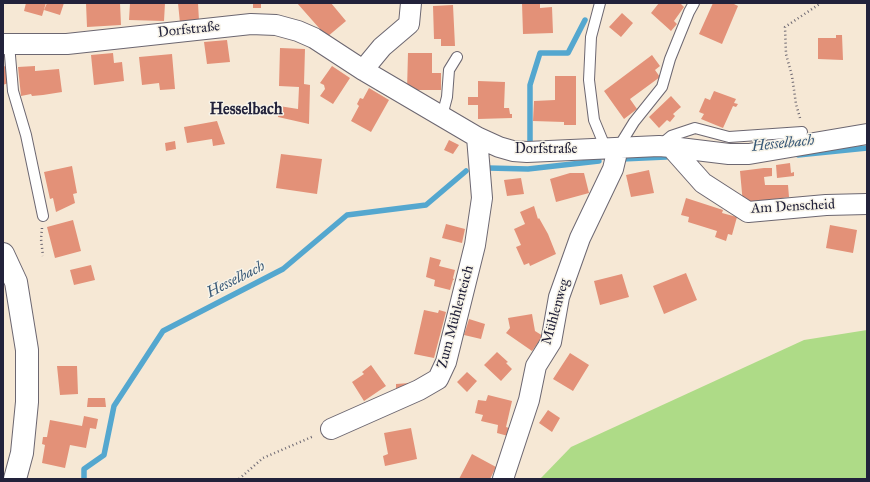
<!DOCTYPE html>
<html>
<head>
<meta charset="utf-8">
<style>
	body { margin:0 }
	#map { position:relative; width:870px; height:482px; overflow:hidden; background:#f6e8d5; font-family:"IM FELL Great Primer",serif }
	canvas { display:block }
	.frame { position:absolute; inset:0; border:4px solid #22223b; pointer-events:none }
</style>
</head>
<body>
<div id="map">
<canvas width="870" height="482"></canvas>
<div class="frame"></div>
</div>
<script>
const c = document.querySelector('canvas').getContext('2d');
c.lineJoin = 'round';
function paint(path, color) { c.fillStyle = color; c.fill(path, 'evenodd'); }
const poly = rows => new Path2D(rows.map(r => 'M' + r).join(''));
function stroke(path, color, width, dash) { c.strokeStyle = color; c.lineWidth = width; c.lineCap = dash ? 'butt' : 'round'; c.setLineDash(dash || []); c.stroke(path); }
function drawText(font, color, halo, rows, align = 'center') {
  c.font = font + ' "IM FELL Great Primer",serif'; c.lineWidth = 3; c.setLineDash([]); c.textBaseline = 'middle'; c.strokeStyle = halo; c.fillStyle = color; for (const [text, x, y, turn = 0] of rows) {
    c.save(); c.translate(x, y); c.rotate((+turn || 0) * Math.PI / 180); c.textAlign = isNaN(turn) ? turn : align; if (halo) c.strokeText(text, 0, 0); c.fillText(text, 0, 0); c.restore();
  }
}
paint(poly([
	[867,330,867,479,540,479,571,447,804,340]
]), '#aedb87');
stroke(poly([
	[530,143,530,85,540,53,568,53,585,20],
	[798,155,867,148],
	[622,159,666,157],
	[488,168,528,169,599,161],
	[84,479,84,469,104,455,114,406,163,331,283,269,347,215,426,205,466,171]
]), '#54a7cf', 5.5);
paint(poly([
	[26,3,46,3,42,16,24,11],
	[47,3,64,3,60,15,44,10],
	[86,3,120,3,121,25,87,27],
	[130,3,165,3,164,21,129,20],
	[178,3,198,3,199,21,180,23],
	[253,3,261,3,261,8,253,8],
	[297,3,331,3,346,21,327,37],
	[522,3,540,3,540,8,552,7,553,33,523,34],
	[659,3,680,3,684,7,674,21,677,24,671,31,651,13],
	[713,3,732,3,738,6,722,44,699,34],
	[453,5,455,46,441,46,441,39,434,39,433,6],
	[622,13,633,23,621,37,609,27],
	[836,35,842,35,843,60,818,59,818,38,836,38],
	[227,40,230,62,207,64,204,42],
	[280,48,305,49,304,84,310,85,309,124,278,117,279,106,298,109,299,87,279,86],
	[113,53,114,63,122,62,124,81,94,85,91,55],
	[408,53,432,53,432,73,441,73,441,90,407,90],
	[172,54,175,89,160,90,159,83,142,85,139,57],
	[652,55,660,66,655,70,660,77,630,99,637,109,624,119,604,91],
	[5,66,8,83,3,85,3,67],
	[35,66,35,71,59,69,62,92,43,95,32,96,31,94,21,96,18,67],
	[332,66,350,78,333,104,320,96,325,89,324,85,320,83],
	[555,76,576,76,576,125,564,125,564,122,533,121,534,101,555,100],
	[478,81,505,82,504,108,509,108,510,114,512,114,512,118,478,119,478,105,468,105,468,97,478,97],
	[369,88,389,100,371,132,351,121,359,106,357,104,360,98,363,99],
	[714,91,736,99,734,103,738,104,736,107,733,106,723,128,701,119,704,114,699,112,705,98,710,100],
	[671,96,681,107,673,114,675,116,670,122,667,120,659,128,649,117],
	[217,121,225,144,213,146,212,139,187,143,184,127],
	[449,140,459,145,453,154,444,150],
	[175,141,176,149,166,151,165,143],
	[281,154,322,159,317,194,276,188],
	[790,163,791,173,794,172,794,176,777,178,776,165],
	[72,166,77,193,73,194,75,203,56,212,53,198,50,199,44,172],
	[764,168,772,168,772,176,764,177,765,185,788,185,789,197,743,204,740,171],
	[649,170,654,193,631,197,626,175],
	[570,173,584,173,589,193,556,202,550,179],
	[521,178,524,194,507,196,504,180],
	[686,198,723,210,722,213,737,217,732,235,728,234,726,241,715,237,717,231,688,222,689,217,681,215],
	[534,206,538,219,539,218,548,234,556,254,530,266,529,263,524,265,516,247,521,245,514,229,525,224,520,212],
	[73,220,81,251,55,258,47,227],
	[446,224,465,229,462,243,442,238],
	[830,225,857,230,853,253,826,248],
	[430,257,441,260,439,266,455,270,453,278,454,280,453,280,450,290,434,286,435,280,426,277],
	[91,265,95,280,74,285,70,270],
	[686,273,697,300,664,314,653,286],
	[622,274,629,297,600,305,594,281],
	[424,310,438,313,439,310,446,312,434,358,414,354],
	[532,314,535,331,543,336,532,351,506,333,510,328,508,318],
	[469,319,485,324,481,339,464,335],
	[497,352,508,362,506,363,512,369,501,381,484,365],
	[570,353,589,365,573,391,553,379],
	[371,365,386,386,364,401,352,382,364,374,362,372],
	[57,366,77,366,78,394,60,395],
	[467,372,477,381,467,392,457,382],
	[410,383,410,390,396,391,396,384],
	[488,395,512,401,506,427,509,428,508,436,497,433,498,425,481,421,483,415,475,413,478,400,486,401],
	[88,398,105,398,106,407,87,407],
	[548,410,560,418,552,432,539,423],
	[84,416,98,419,96,429,90,428,86,448,70,445,65,468,42,463,45,445,42,444,43,437,47,437,50,420,82,426],
	[411,428,417,459,385,466,383,456,388,454,384,433],
	[472,454,496,467,490,479,459,479]
]), '#e39178');
const service = poly([
	[600,3,591,37,589,80,594,120,606,149],
	[9,44,13,91,26,135,43,216],
	[442,116,447,97,449,70,457,57],
	[659,146,671,136,695,128,729,137,802,132],
	[618,148,634,122,662,87,670,59,689,12,694,3]
]);
const minor = poly([
	[3,44,67,44,251,24,276,25,298,31,314,38,363,70,477,137,499,147,513,151,527,152,659,146,671,147,729,154,749,154,867,134],
	[363,70,382,47,409,24,411,3],
	[671,147,703,183,748,212,826,205,867,204],
	[331,429,419,390,438,379,446,362,475,245,482,198,477,137],
	[503,479,529,400,536,366,551,342,559,297,580,238,613,169,618,148]
]);
const tertiary = poly([
	[3,254,16,282,27,350,27,402,22,453,15,479]
]);
stroke(service, '#6c6771', 12);
stroke(minor, '#6c6771', 22);
stroke(tertiary, '#6c6771', 24);
stroke(poly([
	[800,118,796,104,792,76,786,54,785,27,821,3],
	[42,228,41,239,43,256],
	[239,479,263,458,314,436]
]), '#6c6771', 2.5, [1, 3]);
stroke(service, '#fff', 10);
stroke(minor, '#fff', 20);
stroke(tertiary, '#fff', 22);
drawText('14px', '#22223b', '#f7f3e8', [
	["Dorfstraße",189,30,-6],
	["Dorfstraße",546,150],
	["Am Denscheid",793,207,-3],
	["Mühlenweg",556,312,-74],
	["Zum Mühlenteich",456,317,-75]
]);
drawText('italic 15px', '#365776', '#f7f3e8', [
	["Hesselbach",783,144,-6],
	["Hesselbach",236,280,-27]
]);
drawText('bold 16px', '#22223b', '#f7f3e8', [
	["Hesselbach",246,110]
]);
</script>
</body>
</html>
